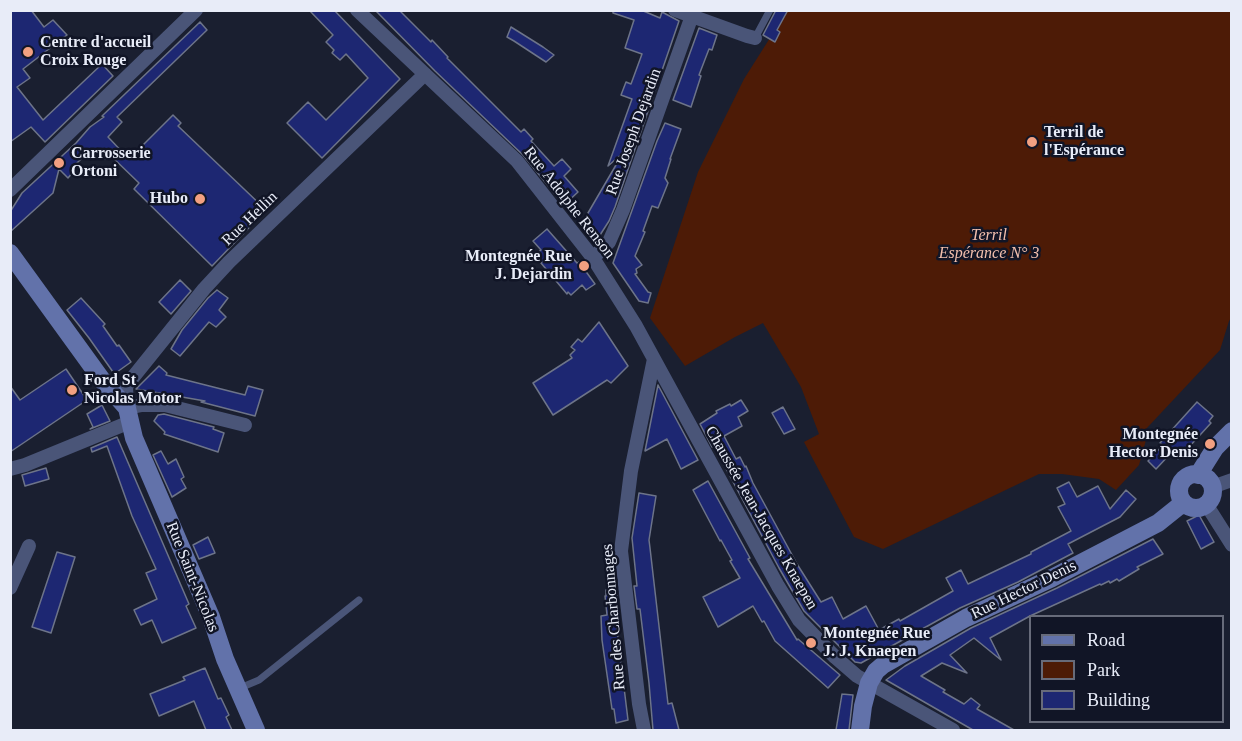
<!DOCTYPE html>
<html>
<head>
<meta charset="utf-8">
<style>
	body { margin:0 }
	#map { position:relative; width:1242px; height:741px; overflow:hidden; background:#1a1f30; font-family:"Times New Roman",serif }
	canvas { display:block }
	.frame { position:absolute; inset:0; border:12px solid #e8ecf8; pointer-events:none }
	.legend { position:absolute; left:1029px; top:615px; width:195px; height:108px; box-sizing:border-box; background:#111526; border:2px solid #676b7a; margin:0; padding:8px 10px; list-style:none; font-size:18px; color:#e8ecf8 }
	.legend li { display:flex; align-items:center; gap:12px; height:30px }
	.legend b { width:30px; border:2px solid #676b7a }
</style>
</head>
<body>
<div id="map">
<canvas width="1242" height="741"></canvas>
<div class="frame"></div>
<ul class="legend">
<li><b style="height:8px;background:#6272aa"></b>Road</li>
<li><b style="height:16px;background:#4d1b06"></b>Park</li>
<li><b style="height:16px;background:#1d2772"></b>Building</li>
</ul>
</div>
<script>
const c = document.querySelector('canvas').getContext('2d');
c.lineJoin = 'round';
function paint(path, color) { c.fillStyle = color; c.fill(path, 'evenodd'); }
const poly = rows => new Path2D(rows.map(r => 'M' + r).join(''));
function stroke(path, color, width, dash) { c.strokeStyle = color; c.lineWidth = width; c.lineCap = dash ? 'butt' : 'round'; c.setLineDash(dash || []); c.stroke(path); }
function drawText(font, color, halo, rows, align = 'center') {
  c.font = font + ' "Times New Roman",serif'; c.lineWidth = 5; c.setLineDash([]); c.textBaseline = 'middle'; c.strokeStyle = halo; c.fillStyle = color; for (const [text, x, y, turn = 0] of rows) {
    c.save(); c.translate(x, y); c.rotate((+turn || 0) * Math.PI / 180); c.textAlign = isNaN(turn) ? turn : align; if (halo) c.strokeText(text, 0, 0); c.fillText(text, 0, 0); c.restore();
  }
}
paint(poly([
	[787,11,1231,11,1231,318,1229,321,1220,350,1146,429,1146,440,1139,465,1116,490,1099,479,1062,474,1039,474,883,549,854,537,804,442,819,434,801,387,763,323,735,337,685,366,650,318,698,172,744,79]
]), '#4d1b06');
const building = poly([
	[10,10,31,10,44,27,53,20,67,35,23,69,30,78,17,87,43,120,102,64,113,76,45,142,31,127,10,142,10,10],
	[309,10,334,10,400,79,322,158,287,123,308,102,326,120,368,78,346,54,340,60,332,53,334,50,326,42,333,35,309,10],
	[375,10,399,10,431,42,432,40,448,57,447,58,521,132,524,129,533,139,531,141,554,166,562,159,571,169,564,176,578,192,564,205,523,155,435,71,375,10],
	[613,10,641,10,660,18,662,12,679,21,615,207,609,221,600,235,595,236,581,225,623,153,608,166,632,99,621,95,626,82,631,84,642,54,625,48,634,20,613,13,613,10],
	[776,10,788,10,777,30,780,32,775,42,763,35,776,10],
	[200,22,207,30,117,117,122,122,108,137,129,159,173,115,181,123,178,126,266,210,212,266,134,189,139,183,110,155,105,159,95,149,87,157,83,157,73,167,73,172,68,178,59,169,53,193,10,232,10,212,22,193,76,143,90,127,104,117,102,116,200,22],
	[511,27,543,47,554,55,546,62,514,41,507,37,511,27],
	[699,28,717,35,712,50,709,49,699,75,701,76,691,107,673,100,699,28],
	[665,123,681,129,670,159,671,159,665,178,668,183,658,208,652,206,643,231,645,232,635,256,642,265,636,269,637,273,635,274,648,292,651,293,648,303,639,301,613,263,657,141,665,123],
	[547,229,577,263,579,262,595,284,586,290,582,285,571,295,568,292,567,294,541,263,542,262,536,254,541,250,533,241,547,229],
	[180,280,191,291,171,314,159,302,180,280],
	[217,290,228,298,219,310,226,317,216,327,209,322,180,356,171,349,182,330,208,298,217,290],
	[81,298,105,324,103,326,117,346,119,345,131,362,117,372,113,372,89,338,67,310,81,298],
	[599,322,628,366,611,383,607,380,553,415,533,383,572,358,570,355,575,350,571,347,578,339,582,342,599,322],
	[159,366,167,373,166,375,233,392,245,395,248,386,263,390,255,416,201,402,205,401,136,389,159,366],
	[66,369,87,400,10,452,10,386,20,400,66,369],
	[658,385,698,460,681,469,667,439,645,451,658,385],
	[741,400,748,411,738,417,742,426,724,436,736,459,740,457,745,467,746,466,753,483,797,564,821,602,832,597,843,619,866,606,879,630,899,619,900,621,953,591,946,578,961,570,968,584,1031,554,1031,552,1071,531,1058,507,1065,504,1057,488,1069,482,1077,497,1098,486,1110,509,1126,490,1136,499,1120,517,1068,544,1073,553,1018,582,960,608,861,663,855,662,804,611,779,568,714,446,712,447,700,424,717,413,716,411,730,404,731,406,741,400],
	[1197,402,1213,416,1209,421,1211,423,1178,459,1171,453,1156,469,1148,461,1163,445,1160,443,1197,402],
	[102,405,110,421,90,429,93,427,87,414,102,405],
	[783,407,795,429,784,434,772,413,783,407],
	[164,414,214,427,213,429,224,433,218,452,164,434,165,432,154,421,158,415,164,414],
	[117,437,189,604,186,606,196,628,162,643,152,620,141,625,134,610,157,599,146,573,156,569,132,516,107,446,92,452,91,448,117,437],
	[161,451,168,464,176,459,184,477,181,479,186,488,172,497,153,455,161,451],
	[46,468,49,479,25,486,22,475,46,468],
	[708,481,750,558,748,559,797,640,798,639,840,675,828,688,775,641,764,621,762,622,753,606,718,627,703,597,740,578,730,561,732,560,727,551,721,540,720,541,693,490,708,481],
	[639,493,656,496,649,540,650,548,668,704,672,703,679,730,653,730,649,683,640,609,637,609,634,586,637,586,632,538,639,493],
	[1199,515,1214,542,1201,549,1187,521,1199,515],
	[208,537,215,553,199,559,193,545,208,537],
	[1153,539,1163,554,1137,567,1139,569,1119,581,1117,579,1110,583,1109,581,1101,585,1100,584,1030,616,990,638,1001,660,974,638,950,655,967,673,942,663,921,676,945,690,943,692,964,704,971,698,980,705,977,709,1014,730,973,730,886,680,905,666,971,628,1057,588,1153,539],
	[57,552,75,557,51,633,32,627,57,552],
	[616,588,619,613,615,614,628,720,616,723,614,709,612,709,602,640,601,616,607,615,605,596,606,596,606,590,616,588],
	[205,668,218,699,221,698,229,715,226,717,232,730,206,730,194,701,159,716,150,694,185,680,183,677,205,668],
	[842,694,853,695,849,730,836,730,842,694]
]);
paint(building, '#1d2772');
stroke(building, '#6d7489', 1.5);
stroke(poly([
	[755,38,770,10],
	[240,688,259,680,359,600]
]), '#4a5578', 7);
stroke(poly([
	[357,10,517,161,593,258,636,326,778,586,799,620,835,657,857,676,953,730],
	[675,10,747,36,755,38],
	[10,190,196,10],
	[593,258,609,242,623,210,694,10],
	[245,425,165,405,142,405,127,408,126,386,204,289,229,262,425,74],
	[10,469,25,465,130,422],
	[1212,487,1232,480],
	[1206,504,1232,545],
	[10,588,29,546],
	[644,730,639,704,621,551,631,471,654,359]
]), '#4a5578', 14);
stroke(poly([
	[10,253,102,380,127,408,134,438,211,617,225,659,256,730],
	'1179 491a17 17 0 1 1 34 0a17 17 0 1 1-34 0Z',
	[1198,475,1215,448,1232,431],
	[860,730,863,706,869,683,876,671,883,665,966,618,1052,578,1158,523,1178,507,1184,504]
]), '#6272aa', 18);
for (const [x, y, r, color] of [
	[28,52,6,"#f2a081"],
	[1032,142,6,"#f2a081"],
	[59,163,6,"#f2a081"],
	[200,199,6,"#f2a081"],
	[584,266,6,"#f2a081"],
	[72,390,6,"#f2a081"],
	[1210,444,6,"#f2a081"],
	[811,643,6,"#f2a081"]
]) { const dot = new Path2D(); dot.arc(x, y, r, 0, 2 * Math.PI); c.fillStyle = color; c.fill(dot); stroke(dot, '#111526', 2); }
drawText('bold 16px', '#e8ecf8', '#111526', [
	["Centre d'accueil",40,43],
	["Croix Rouge",40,61],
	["Terril de",1044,133],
	["l'Espérance",1044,151],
	["Carrosserie",71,154],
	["Ortoni",71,172],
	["Hubo",188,199,"right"],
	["Montegnée Rue",572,257,"right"],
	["J. Dejardin",572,275,"right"],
	["Ford St",84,381],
	["Nicolas Motor",84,399],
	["Montegnée",1198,435,"right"],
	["Hector Denis",1198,453,"right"],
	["Montegnée Rue",823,634],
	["J. J. Knaepen",823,652]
], 'left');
drawText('16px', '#e8ecf8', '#111526', [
	["Rue Joseph Dejardin",634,132,-70],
	["Rue Adolphe Renson",569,203,52],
	["Rue Hellin",250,219,-44],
	["Chaussée Jean-Jacques Knaepen",761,518,60],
	["Rue Saint-Nicolas",192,577,68],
	["Rue Hector Denis",1024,590,-26],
	["Rue des Charbonnages",614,617,-95]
]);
drawText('italic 16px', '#f2bfad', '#111526', [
	["Terril",989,236],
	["Espérance N° 3",989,254]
]);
</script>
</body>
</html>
